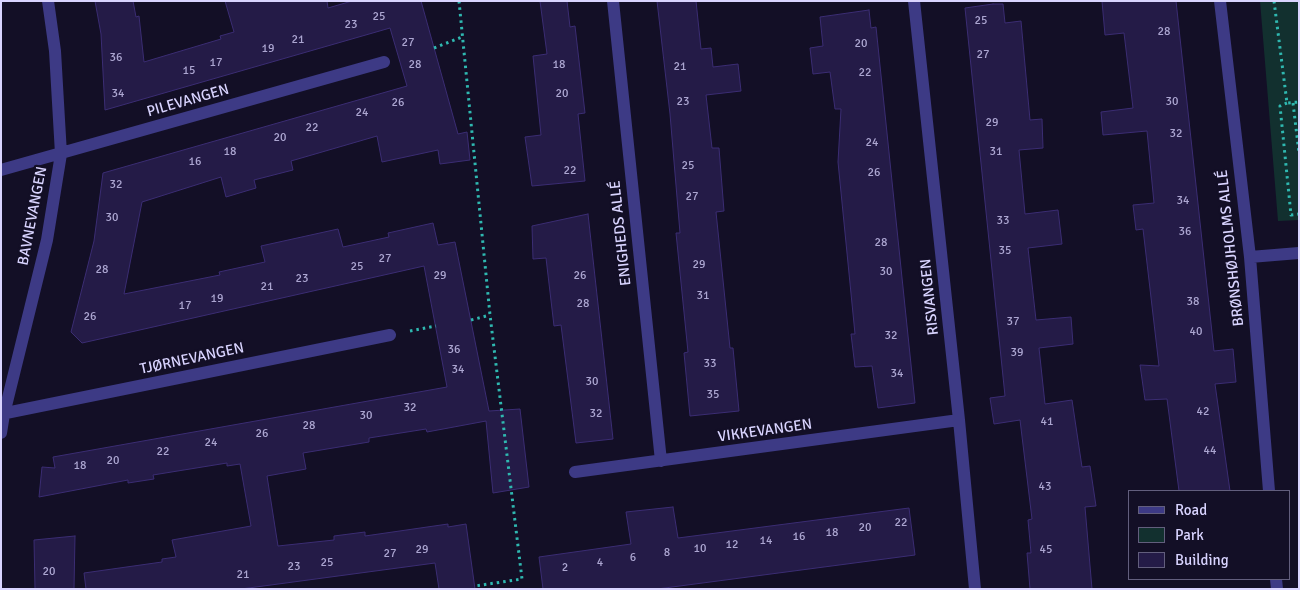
<!DOCTYPE html>
<html>
<head>
<meta charset="utf-8">
<style>
	body { margin:0 }
	#map { position:relative; width:1300px; height:590px; overflow:hidden; background:#130f26; font-family:Signika,sans-serif }
	canvas { display:block }
	.frame { position:absolute; inset:0; border:2px solid #d9d4ff; pointer-events:none }
	.legend { position:absolute; left:1128px; top:490px; width:162px; height:90px; box-sizing:border-box; background:#130f26; border:1px solid #625e7d; margin:0; padding:6px 9px; list-style:none; font-size:15px; color:#d9d4ff }
	.legend li { display:flex; align-items:center; gap:10px; height:25px }
	.legend b { width:25px; border:1px solid #625e7d }
</style>
</head>
<body>
<div id="map">
<canvas width="1300" height="590"></canvas>
<div class="frame"></div>
<ul class="legend">
<li><b style="height:6px;background:#3d3a85"></b>Road</li>
<li><b style="height:14px;background:#12302f"></b>Park</li>
<li><b style="height:14px;background:#241b47"></b>Building</li>
</ul>
</div>
<script>
const c = document.querySelector('canvas').getContext('2d');
c.lineJoin = 'round';
function paint(path, color) { c.fillStyle = color; c.fill(path, 'evenodd'); }
const poly = rows => new Path2D(rows.map(r => 'M' + r).join(''));
function stroke(path, color, width, dash) { c.strokeStyle = color; c.lineWidth = width; c.lineCap = dash ? 'butt' : 'round'; c.setLineDash(dash || []); c.stroke(path); }
function drawText(font, color, halo, rows, align = 'center') {
  c.font = font + ' Signika,sans-serif'; c.lineWidth = 4.5; c.setLineDash([]); c.textBaseline = 'middle'; c.strokeStyle = halo; c.fillStyle = color; for (const [text, x, y, turn = 0] of rows) {
    c.save(); c.translate(x, y); c.rotate((+turn || 0) * Math.PI / 180); c.textAlign = isNaN(turn) ? turn : align; if (halo) c.strokeText(text, 0, 0); c.fillText(text, 0, 0); c.restore();
  }
}
paint(poly([
	[1260,1,1299,1,1299,220,1278,221]
]), '#12302f');
const building = poly([
	[95,1,133,1,136,17,139,16,144,62,221,39,220,36,234,32,225,1,327,1,328,8,352,1,421,1,458,134,467,132,470,160,440,164,438,150,382,162,377,136,291,161,293,170,254,180,256,188,226,197,221,177,142,202,124,294,220,275,219,272,265,262,261,246,338,229,343,247,389,237,388,233,433,223,438,245,455,242,489,411,520,409,529,487,493,493,486,421,427,432,426,429,369,438,369,442,303,453,306,469,267,476,278,546,334,540,334,536,365,532,365,536,448,524,448,527,466,524,475,589,439,589,435,563,241,589,86,589,84,573,162,562,162,559,176,557,172,540,251,526,240,464,227,466,227,463,153,475,154,479,128,483,128,480,39,497,42,467,55,468,53,457,447,387,424,266,82,343,71,332,94,241,103,173,407,86,390,28,105,110,101,34,95,1],
	[540,1,567,1,570,27,575,26,585,113,578,114,585,181,532,186,525,137,541,135,533,56,547,54,540,1],
	[657,1,696,1,701,49,711,48,713,67,738,64,741,91,706,95,712,148,719,148,724,211,716,212,730,348,733,348,739,411,690,416,684,353,688,352,676,233,680,233,670,114,657,1],
	[1102,1,1176,1,1214,351,1233,349,1236,382,1215,384,1230,491,1179,491,1167,399,1145,400,1140,365,1159,366,1143,229,1136,230,1133,205,1154,203,1147,131,1103,135,1101,112,1133,108,1124,33,1105,35,1102,1],
	[993,4,1003,4,1005,23,1021,21,1030,120,1042,119,1043,148,1019,150,1025,214,1058,210,1062,244,1028,248,1036,320,1071,317,1073,344,1039,348,1045,404,1072,400,1082,467,1090,466,1096,506,1085,507,1092,589,1030,589,1027,553,1031,553,1028,520,1032,519,1020,420,994,424,990,398,1005,396,965,8,993,4],
	[869,10,871,28,876,27,915,403,878,408,872,366,855,367,851,334,855,334,838,162,841,109,835,109,830,72,813,74,810,48,823,46,820,17,869,10],
	[588,214,613,439,576,443,561,325,554,326,546,258,533,259,532,226,588,214],
	[673,507,678,538,909,508,915,555,657,589,543,589,539,557,631,544,626,512,673,507],
	[75,536,74,589,35,589,34,540,75,536]
]);
paint(building, '#241b47');
stroke(building, '#3b2d73', 1);
stroke(poly([
	[459,1,490,315,522,579,475,586],
	[1274,1,1287,103,1299,102],
	[434,48,462,37],
	[1287,103,1280,106,1291,215,1299,214],
	[1293,103,1299,153],
	[471,320,490,315],
	[410,331,436,326]
]), '#2fb8b0', 3, [2.5, 4]);
stroke(poly([
	[613,1,661,461],
	[914,1,959,420,975,589],
	[1220,1,1250,257,1269,491],
	[1,170,384,62],
	[1250,257,1299,253],
	[1,414,390,335],
	[1,433,4,414,47,240,61,154,55,51,48,1],
	[575,472,959,420],
	[1276,579,1277,589]
]), '#3d3a85', 12);
drawText('12px', '#aca6d1', null, [
	["25",379,17],
	["25",981,21],
	["23",351,25],
	["28",1164,32],
	["21",298,40],
	["27",408,43],
	["20",861,44],
	["19",268,49],
	["27",983,55],
	["36",116,58],
	["17",216,63],
	["28",415,65],
	["18",559,65],
	["21",680,67],
	["15",189,71],
	["22",865,73],
	["34",118,94],
	["20",562,94],
	["23",683,102],
	["30",1172,102],
	["26",398,103],
	["24",362,113],
	["29",992,123],
	["22",312,128],
	["32",1176,134],
	["20",280,138],
	["24",872,143],
	["18",230,152],
	["31",996,152],
	["16",195,162],
	["25",688,166],
	["22",570,171],
	["26",874,173],
	["32",116,185],
	["27",692,197],
	["34",1183,201],
	["30",112,218],
	["33",1003,221],
	["36",1185,232],
	["28",881,243],
	["35",1005,251],
	["27",385,259],
	["29",699,265],
	["25",357,267],
	["28",102,270],
	["30",886,272],
	["29",440,276],
	["26",580,276],
	["23",302,279],
	["21",267,287],
	["31",703,296],
	["19",217,299],
	["38",1193,302],
	["28",583,304],
	["17",185,306],
	["26",90,317],
	["37",1013,322],
	["40",1196,332],
	["32",891,336],
	["36",454,350],
	["39",1017,353],
	["33",710,364],
	["34",458,370],
	["34",897,374],
	["30",592,382],
	["35",713,395],
	["32",410,408],
	["42",1203,412],
	["32",596,414],
	["30",366,416],
	["41",1047,422],
	["28",309,426],
	["26",262,434],
	["24",211,443],
	["44",1210,451],
	["22",163,452],
	["20",113,461],
	["18",80,466],
	["43",1045,487],
	["22",901,523],
	["20",865,528],
	["18",832,533],
	["16",799,537],
	["14",766,541],
	["12",732,545],
	["10",700,549],
	["29",422,550],
	["45",1046,550],
	["8",667,553],
	["27",390,554],
	["6",633,558],
	["25",327,563],
	["4",600,563],
	["23",294,567],
	["2",565,568],
	["20",49,572],
	["21",243,575]
]);
drawText('15px', '#d9d4ff', '#130f26', [
	["PILEVANGEN",188,101,-16],
	["BAVNEVANGEN",33,216,-79],
	["ENIGHEDS ALLÉ",621,233,-96],
	["BRØNSHØJHOLMS ALLÉ",1231,248,-96],
	["RISVANGEN",930,297,-96],
	["TJØRNEVANGEN",192,359,-12],
	["VIKKEVANGEN",765,431,-8]
]);
</script>
</body>
</html>
